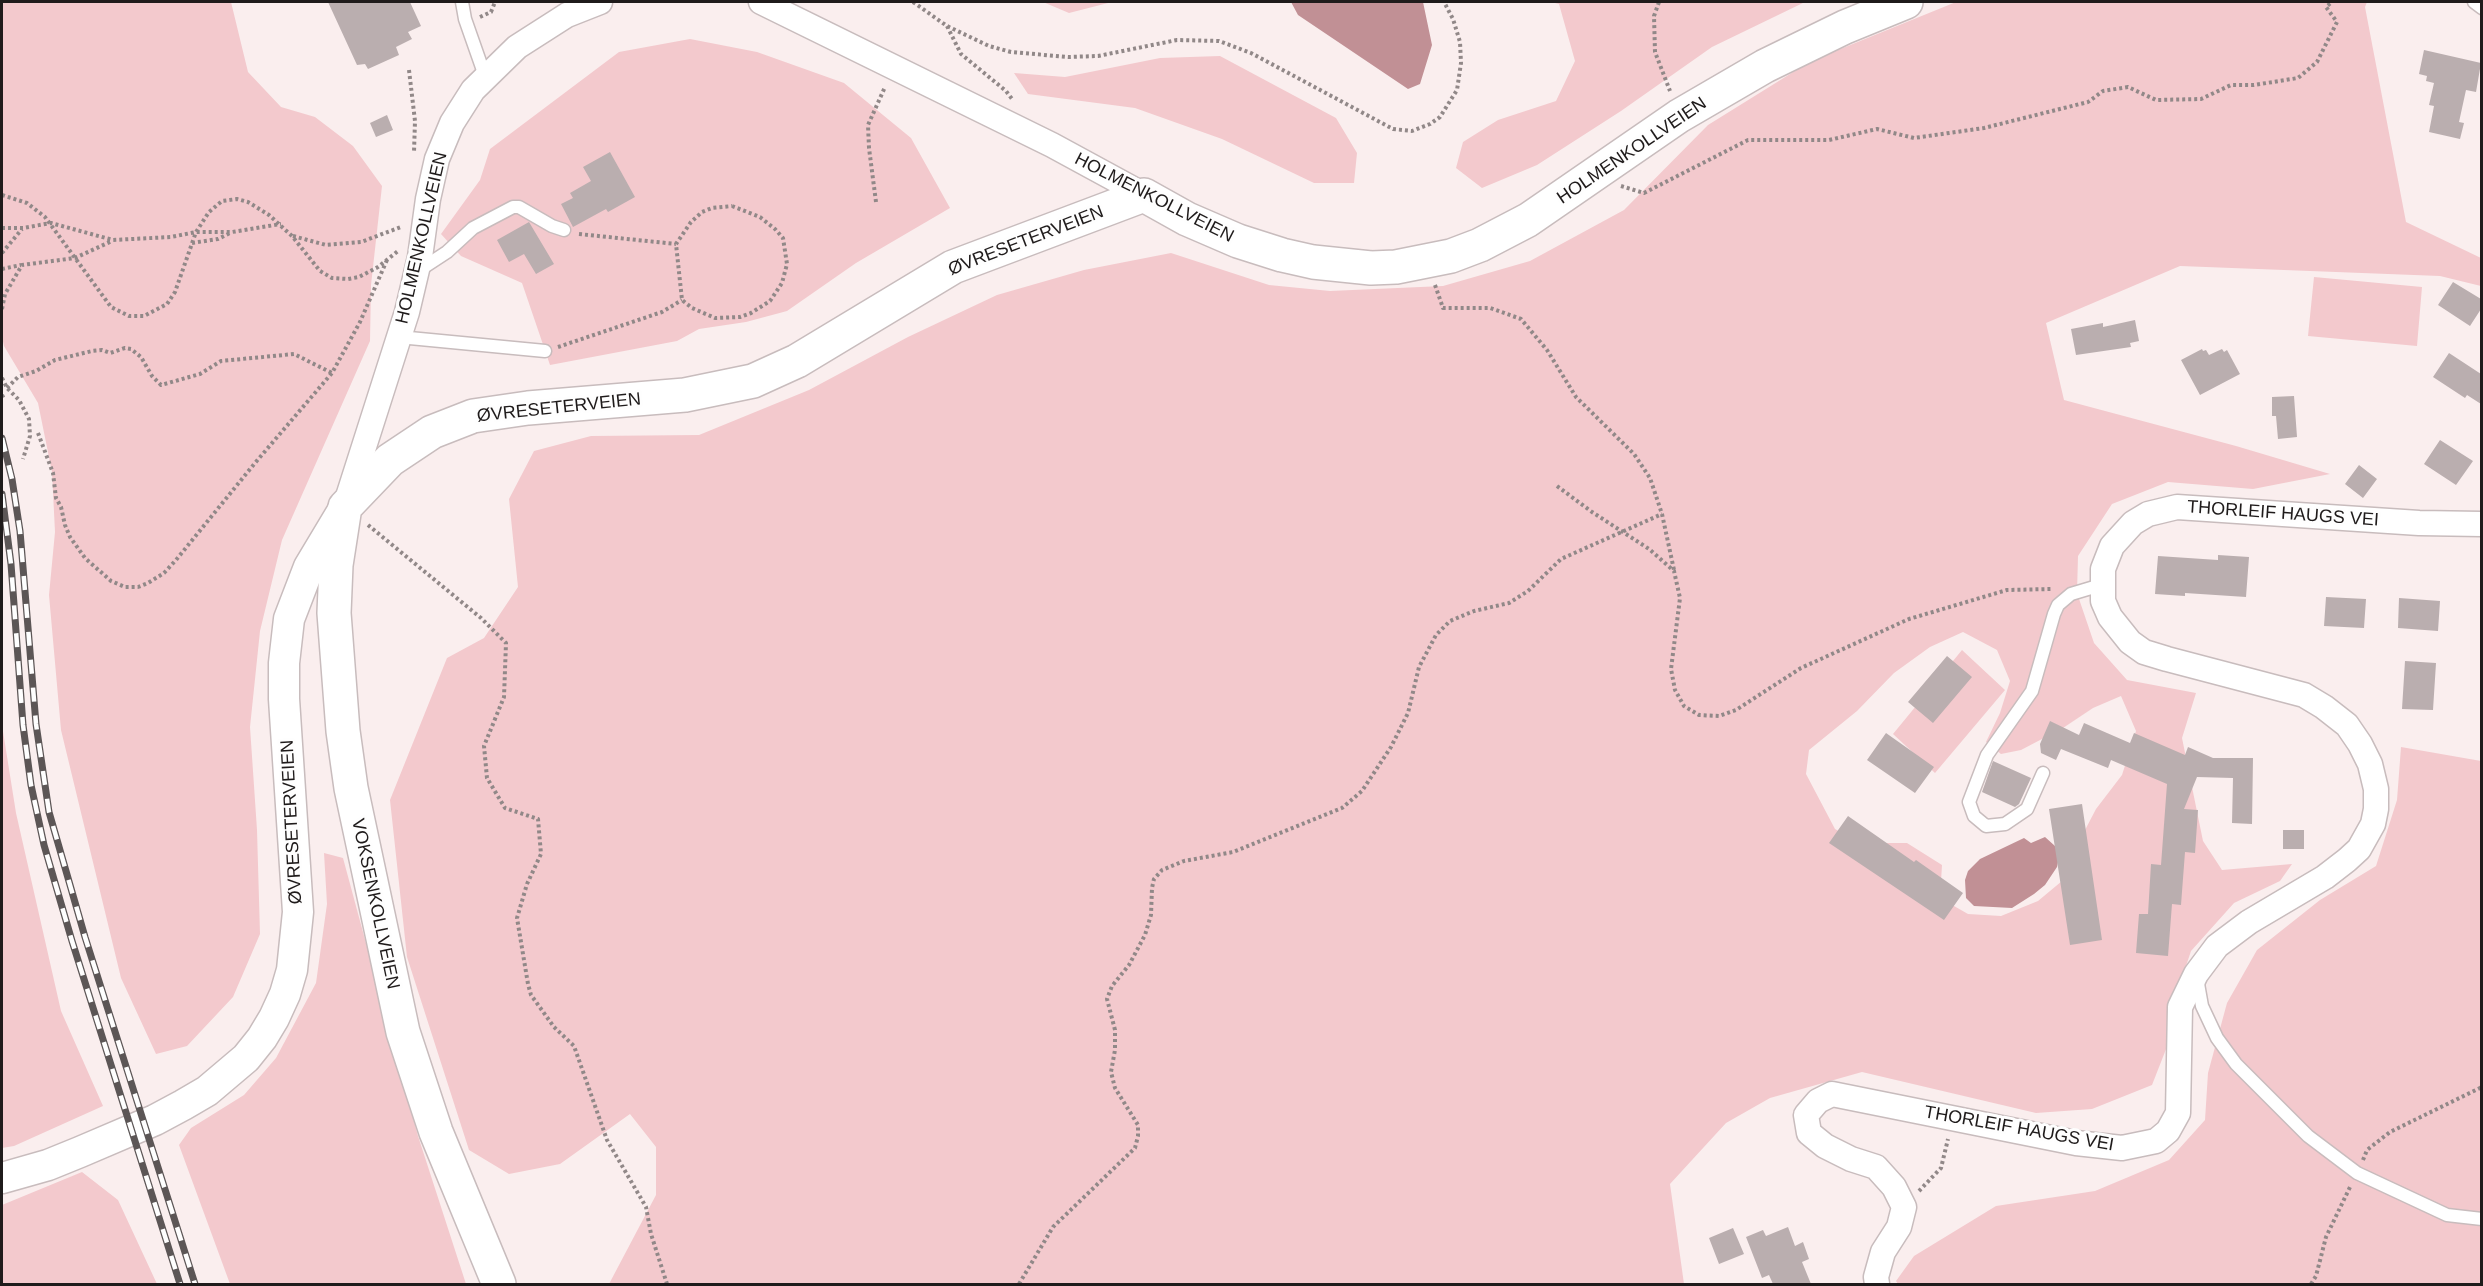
<!DOCTYPE html>
<html>
<head>
<meta charset="utf-8">
<style>
	body { margin:0 }
	#map { position:relative; width:2483px; height:1286px; overflow:hidden; background:#faeeee; font-family:Helvetica,sans-serif }
	canvas { display:block }
	.frame { position:absolute; inset:0; border:3px solid #1f1b1b; pointer-events:none }
</style>
</head>
<body>
<div id="map">
<canvas width="2483" height="1286"></canvas>
<div class="frame"></div>
</div>
<script>
const c = document.querySelector('canvas').getContext('2d');
c.lineJoin = 'round';
function paint(path, color) { c.fillStyle = color; c.fill(path, 'evenodd'); }
const poly = rows => new Path2D(rows.map(r => 'M' + r).join(''));
function stroke(path, color, width, dash) { c.strokeStyle = color; c.lineWidth = width; c.lineCap = dash ? 'butt' : 'round'; c.setLineDash(dash || []); c.stroke(path); }
function drawText(font, color, halo, rows, align = 'center') {
  c.font = font + ' Helvetica,sans-serif'; c.lineWidth = 6; c.setLineDash([]); c.textBaseline = 'middle'; c.strokeStyle = halo; c.fillStyle = color; for (const [text, x, y, turn = 0] of rows) {
    c.save(); c.translate(x, y); c.rotate((+turn || 0) * Math.PI / 180); c.textAlign = isNaN(turn) ? turn : align; if (halo) c.strokeText(text, 0, 0); c.fillText(text, 0, 0); c.restore();
  }
}
paint(poly([
	[2,2,231,2,248,72,281,107,315,117,353,146,382,186,371,285,370,341,282,540,260,631,250,727,257,830,260,934,233,997,187,1046,156,1054,121,978,61,730,49,595,55,532,52,472,38,403,4,346,2,337],
	[1043,2,1112,2,1069,13],
	[1551,2,1805,2,1712,47,1621,111,1537,165,1482,188,1456,168,1463,142,1498,120,1556,101,1575,61,1559,4],
	[1956,2,2367,2,2365,7,2406,222,2481,258,2481,286,2440,276,2180,266,2046,323,2064,400,2236,446,2330,474,2253,489,2168,482,2112,504,2078,556,2077,593,2094,643,2127,680,2196,693,2182,738,2203,841,2222,870,2292,864,2280,881,2234,903,2191,951,2174,1002,2170,1039,2152,1085,2092,1109,2036,1113,1862,1072,1770,1098,1726,1123,1670,1184,1684,1284,609,1284,656,1195,656,1147,630,1114,560,1164,509,1174,469,1150,407,957,390,800,447,658,484,638,518,587,509,499,534,451,591,436,699,435,809,390,908,337,997,295,1084,270,1171,253,1269,285,1330,291,1443,286,1530,261,1624,210,1708,125,1811,61],
	[1963,632,1997,650,2010,681,2000,713,1986,742,2001,754,2021,750,2063,728,2093,708,2121,696,2136,731,2122,775,2096,809,2084,832,2068,876,2038,901,2001,916,1968,914,1940,898,1942,865,1907,843,1860,843,1835,829,1806,774,1809,750,1857,711,1894,673,1930,647],
	[690,39,757,52,844,83,911,138,950,208,856,263,787,311,746,322,699,329,677,341,550,365,522,283,461,256,441,234,480,180,490,149,619,52],
	[1220,56,1336,118,1357,153,1354,183,1314,183,1222,139,1135,108,1028,94,1014,73,1065,77,1160,58],
	[2314,277,2422,287,2417,346,2308,336],
	[1962,650,2005,690,1935,773,1893,734],
	[2,725,16,813,61,1011,103,1106,14,1146,2,1148],
	[2401,747,2481,761,2481,1284,1898,1284,1896,1281,1914,1256,1996,1206,2095,1191,2169,1160,2205,1120,2208,1073,2227,1003,2257,950,2320,900,2376,866,2397,800],
	[324,853,343,858,418,1136,466,1284,230,1284,179,1145,191,1128,244,1095,276,1058,316,983,327,904],
	[82,1172,118,1200,157,1284,2,1284,2,1205]
]), '#f3c9cd');
paint(poly([
	[1291,2,1423,2,1432,45,1420,84,1408,89,1298,15],
	[2045,837,2055,846,2059,857,2057,867,2045,885,2034,894,2012,908,1974,906,1966,898,1965,880,1968,871,1980,859,2024,838,2031,843]
]), '#c19095');
paint(poly([
	[328,2,410,2,421,26,408,32,412,39,396,47,399,55,368,69,365,64,357,65],
	[2424,50,2481,63,2476,92,2466,90,2459,122,2464,123,2460,139,2429,132,2434,106,2429,105,2434,83,2426,81,2427,76,2419,74],
	[387,115,393,130,376,137,370,123],
	[610,152,635,197,608,212,606,209,573,227,561,204,573,198,570,193,591,181,583,167],
	[529,222,554,264,536,274,524,254,509,262,497,240],
	[2453,282,2481,299,2481,309,2470,326,2438,305],
	[2135,320,2139,341,2130,343,2131,347,2076,355,2071,329,2103,323,2103,327],
	[2202,349,2203,351,2206,350,2209,355,2222,349,2224,352,2227,350,2240,374,2200,395,2181,360],
	[2449,353,2481,374,2481,404,2467,395,2465,398,2433,377],
	[2294,396,2297,437,2278,439,2276,416,2272,416,2272,397],
	[2440,440,2473,461,2456,485,2424,464],
	[2359,465,2377,479,2363,498,2345,484],
	[2218,555,2249,557,2246,597,2185,593,2185,596,2155,594,2158,556,2218,560],
	[2326,597,2366,599,2364,628,2324,626],
	[2399,598,2440,601,2438,631,2398,628],
	[1947,656,1972,677,1933,723,1908,702],
	[2405,661,2436,663,2433,710,2402,709],
	[2050,721,2079,735,2084,723,2130,743,2134,733,2185,755,2188,747,2213,758,2253,758,2252,824,2232,823,2233,778,2197,777,2184,809,2198,810,2195,853,2185,852,2181,905,2172,904,2168,956,2136,953,2139,914,2148,914,2151,864,2161,865,2167,784,2111,760,2108,768,2061,749,2056,760,2041,753,2040,744],
	[1886,733,1934,767,1915,793,1867,760],
	[1993,761,2031,778,2019,804,2015,807,1982,792],
	[2082,804,2102,940,2070,945,2049,809],
	[1848,816,1914,862,1916,860,1963,893,1944,920,1829,843],
	[2283,830,2304,830,2304,849,2283,849],
	[1788,1227,1795,1246,1803,1242,1809,1259,1802,1262,1811,1284,1773,1284,1769,1275,1762,1278,1746,1237,1763,1230,1766,1236],
	[1733,1228,1744,1254,1719,1264,1709,1238]
]), '#baaeaf');
const service = poly([
	[462,2,465,19,485,76],
	[2474,2,2482,8],
	[418,271,447,252,473,228,513,207,519,207,552,226,564,230],
	[399,337,545,351],
	[2043,773,2027,809,2005,824,1986,826,1974,816,1969,802,1987,755,2032,691,2054,614,2058,605,2071,594,2101,585],
	[2197,978,2202,1006,2217,1038,2236,1064,2308,1136,2357,1173,2447,1215,2482,1219]
]);
const minor = poly([
	[761,2,1052,145,1144,195],
	[346,503,407,312,420,257,428,199,437,159,452,123,473,90,517,47,567,15,600,2],
	[1877,1284,1876,1277,1883,1252,1899,1227,1904,1207,1894,1187,1876,1167,1851,1159,1825,1146,1809,1133,1806,1115,1818,1101,1832,1094,2076,1143,2122,1148,2156,1141,2168,1131,2178,1113,2180,1007,2196,974,2217,946,2249,922,2325,877,2347,860,2359,849,2373,824,2376,809,2376,789,2370,764,2360,744,2347,725,2324,707,2304,695,2167,659,2144,652,2130,642,2110,617,2103,601,2103,569,2112,546,2133,523,2148,514,2177,507,2419,523,2482,524]
]);
const tertiary = poly([
	[2,1178,48,1165,80,1152,155,1120,183,1105,207,1091,246,1058,262,1038,274,1018,285,994,292,970,298,912,284,699,284,663,289,619,309,567,345,507]
]);
const secondary = poly([
	[499,1284,436,1132,403,1032,351,788,343,731,334,613,336,565,345,507,390,460,432,432,473,416,528,408,685,395,753,381,797,361,953,267,1144,195,1187,219,1238,241,1282,255,1313,262,1371,268,1396,267,1451,256,1480,245,1528,220,1679,116,1765,66,1845,27,1906,2]
]);
stroke(service, '#c8bcbd', 15);
stroke(minor, '#c8bcbd', 27);
stroke(tertiary, '#c8bcbd', 33);
stroke(secondary, '#c8bcbd', 36);
stroke(poly([
	[913,2,947,26,989,46,1011,52,1068,57,1098,56,1177,40,1219,41,1251,53,1393,129,1412,131,1430,124,1440,117,1457,90,1461,63,1460,42,1453,19,1444,2],
	[1659,2,1654,16,1655,52,1670,91],
	[480,17,491,12,495,2],
	[947,26,961,54,1006,91,1012,99],
	[409,70,415,121,414,152],
	[1621,186,1644,193,1748,140,1829,140,1877,129,1914,138,1984,128,2088,102,2103,91,2128,87,2156,100,2201,99,2231,85,2254,85,2298,78,2317,62,2337,22,2326,7,2332,2],
	[2,195,27,203,45,217,111,307,129,316,144,316,167,304,175,292,196,232,209,212,222,201,237,199,248,202,269,215,292,236,320,271,332,278,348,279,359,277,378,267,398,251],
	[876,202,869,148,868,125,885,87],
	[732,206,760,217,775,229,783,238,787,264,782,283,770,301,751,313,740,317,715,318,692,308,682,300,676,244,691,222,702,212,712,208,732,206],
	[2,228,23,228,51,223,113,240,171,237,196,232,232,232,281,224],
	[579,234,676,244],
	[293,236,326,245,361,242,401,227],
	[192,243,218,239,232,232],
	[2,253,22,229],
	[2,269,21,265],
	[1435,285,1443,308,1490,308,1521,319,1547,350,1576,397,1634,454,1650,478,1662,514,1674,570],
	[2,309,5,294,22,265,75,258,112,241],
	[558,347,662,312,682,300],
	[2,378,7,388,19,400,29,419,30,436,23,459],
	[7,388,18,377,36,371,55,360,92,351,102,350,110,353,125,348,131,349,141,357,152,376,161,385,200,374,221,361,294,354,332,373],
	[2,395,4,399],
	[38,433,53,473,56,498,61,507,65,525,70,537,85,558,111,581,125,587,138,587,148,583,164,573,176,560,255,463,332,373,360,322,387,260],
	[1557,486,1592,512,1649,549,1674,571,1680,598,1671,669,1675,690,1684,706,1699,715,1719,716,1736,710,1801,668,1909,619,2007,590,2052,589],
	[368,525,481,618,506,643,504,697,484,746,487,778,505,808,538,819,541,854,527,884,517,918,528,984,531,995,554,1027,574,1046,607,1140,646,1207,651,1234,667,1284],
	[2363,1160,2367,1150,2390,1132,2482,1087],
	[1919,1191,1941,1168,1948,1139],
	[1019,1284,1053,1227,1135,1148,1138,1136,1138,1125,1115,1088,1111,1072,1115,1050,1115,1030,1107,999,1112,986,1129,965,1145,935,1151,915,1152,888,1154,879,1162,870,1184,861,1233,852,1342,808,1362,791,1391,747,1408,713,1419,667,1436,635,1450,621,1474,611,1509,603,1528,591,1561,559,1662,514],
	[2311,1284,2316,1276,2326,1237,2351,1185]
]), '#918888', 4, [3, 3]);
stroke(service, '#fff', 12);
stroke(minor, '#fff', 24);
stroke(tertiary, '#fff', 30);
stroke(secondary, '#fff', 33);
const rail = poly([
	[2,438,12,479,20,531,36,724,49,812,85,937,195,1284],
	[2,494,11,564,23,725,31,785,44,845,72,941,180,1284]
]);
stroke(rail, '#5c5656', 7);
stroke(rail, '#fefefe', 4.5, [14]);
drawText('18px', '#1f1b1b', '#fefefe', [
	["HOLMENKOLLVEIEN",1632,151,-34],
	["HOLMENKOLLVEIEN",1154,198,27],
	["HOLMENKOLLVEIEN",422,238,-77],
	["ØVRESETERVEIEN",1026,241,-21],
	["ØVRESETERVEIEN",559,408,-6],
	["THORLEIF HAUGS VEI",2283,514,4],
	["ØVRESETERVEIEN",292,822,-93],
	["VOKSENKOLLVEIEN",375,904,78],
	["THORLEIF HAUGS VEI",2019,1129,10]
]);
</script>
</body>
</html>
